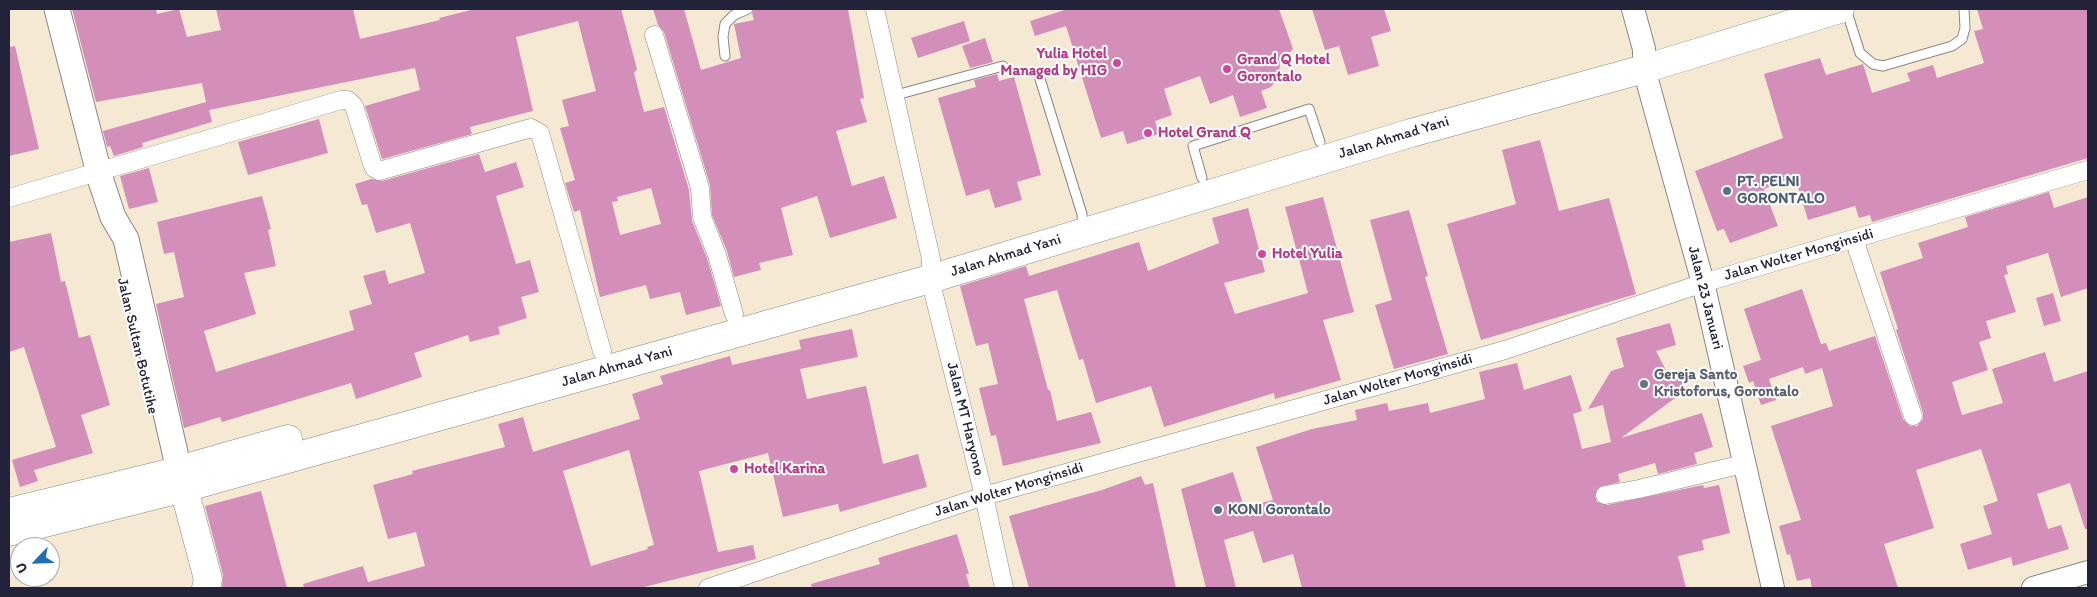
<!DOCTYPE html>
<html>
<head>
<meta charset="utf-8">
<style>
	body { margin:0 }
	#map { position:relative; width:2097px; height:597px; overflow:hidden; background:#f5e9d3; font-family:Itim,sans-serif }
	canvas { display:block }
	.frame { position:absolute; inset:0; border:10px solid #22223b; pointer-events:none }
	.north { position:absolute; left:10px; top:537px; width:50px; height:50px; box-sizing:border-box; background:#fff; border:1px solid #a7a7b1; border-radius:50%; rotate:246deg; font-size:14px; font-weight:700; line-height:20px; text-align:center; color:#22223b }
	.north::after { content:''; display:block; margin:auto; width:18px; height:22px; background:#1f6fb2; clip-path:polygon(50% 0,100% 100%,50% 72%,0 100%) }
</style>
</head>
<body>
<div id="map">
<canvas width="2097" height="597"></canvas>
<div class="frame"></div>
<div class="north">U</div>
</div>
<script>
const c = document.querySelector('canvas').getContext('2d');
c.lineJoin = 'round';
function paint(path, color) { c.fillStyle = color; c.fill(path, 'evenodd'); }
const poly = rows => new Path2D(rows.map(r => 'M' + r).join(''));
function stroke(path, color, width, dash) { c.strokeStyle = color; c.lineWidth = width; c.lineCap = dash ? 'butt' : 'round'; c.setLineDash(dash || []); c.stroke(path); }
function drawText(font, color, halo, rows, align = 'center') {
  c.font = font + ' Itim,sans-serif'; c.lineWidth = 4; c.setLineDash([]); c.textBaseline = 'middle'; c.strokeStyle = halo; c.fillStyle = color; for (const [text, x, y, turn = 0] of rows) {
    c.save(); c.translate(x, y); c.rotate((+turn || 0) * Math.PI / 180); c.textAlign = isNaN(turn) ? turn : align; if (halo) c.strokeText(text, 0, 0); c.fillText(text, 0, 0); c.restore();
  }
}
paint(poly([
	[72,9,156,9,157,14,179,9,187,37,221,30,216,9,353,9,360,39,440,20,439,18,475,9,621,9,637,69,634,73,644,112,664,107,689,190,692,221,707,258,721,306,686,315,680,292,650,299,646,285,600,297,580,210,574,212,565,183,575,180,560,128,569,126,562,100,596,91,578,21,516,37,533,111,470,127,472,134,382,159,365,106,420,90,415,68,209,110,212,122,142,143,143,147,114,156,110,146,107,147,103,131,206,102,202,83,96,102],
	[651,188,661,224,620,235,612,202,618,201,617,197],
	[653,9,684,9,701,70,741,58,734,24,754,20,752,13,754,10,848,9,864,98,860,99,867,122,836,131,852,186,884,176,897,218,830,238,817,196,781,208,793,255,759,263,761,270,734,277,727,251,712,215,710,185,664,32,658,25],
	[1068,9,1279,9,1293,49,1280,63,1279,76,1271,87,1261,91,1267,108,1240,117,1233,95,1210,104,1200,76,1164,89,1172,115,1155,121,1159,134,1127,144,1123,131,1101,138,1066,26,1035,36,1030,21],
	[1312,9,1384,9,1391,31,1371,37,1379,66,1348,75,1339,46,1325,50],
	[1977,9,2088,9,2088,158,1872,222,1870,215,1859,218,1855,206,1808,220,1795,177,1764,189,1778,226,1730,243,1724,229,1717,231,1695,171,1783,138,1764,74,1820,58,1826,75,1863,64,1872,93,1910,81,1907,73,1933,65,1937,78,1984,63,1974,31,1983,29],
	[964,21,970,41,918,58,911,38],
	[985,38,993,62,970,68,962,46],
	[15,46,39,149,9,156,9,47],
	[997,74,999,81,1014,77,1041,175,1017,182,1022,200,995,208,989,189,966,196,938,98,976,87,974,80],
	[319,119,328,153,248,175,238,142],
	[1540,140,1559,211,1609,198,1636,294,1481,340,1447,224,1516,204,1502,150],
	[479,154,485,172,516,162,524,187,496,196,516,264,530,260,539,292,521,297,527,318,498,327,500,334,470,342,468,335,414,353,422,377,356,399,351,383,222,422,220,417,184,428,156,304,184,297,174,252,164,254,157,222,262,196,271,229,268,230,276,266,244,273,256,314,204,331,216,372,354,330,349,311,372,304,363,276,385,270,389,284,425,273,410,223,376,233,367,204,362,205,355,184,371,179,382,181],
	[149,168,158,202,129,209,120,176],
	[2049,192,2054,208,2088,197,2088,288,2061,297,2048,253,2006,266,2008,274,2004,275,2016,312,1986,321,1991,338,1979,342,1988,370,1952,382,1962,415,2003,403,1992,369,2045,352,2054,382,2088,371,2088,529,2085,529,2070,483,2037,494,2048,529,2061,525,2069,549,2013,566,2011,557,1968,570,1960,544,1992,534,1983,506,1998,501,1981,449,1916,470,1934,528,1884,544,1898,588,1812,588,1810,578,1797,581,1790,554,1787,555,1779,526,1801,520,1771,426,1833,406,1822,368,1805,374,1803,367,1769,379,1776,400,1761,405,1753,381,1749,383,1743,366,1761,360,1744,309,1802,289,1821,344,1826,343,1829,351,1875,336,1903,419,1910,426,1917,426,1923,419,1923,413,1896,330,1898,329,1880,272,1923,258,1918,243,1968,227,1965,217],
	[1323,197,1354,312,1323,320,1341,380,1275,399,1274,393,1164,427,1151,386,1096,403,1083,359,1079,360,1057,290,1024,299,1048,390,1050,390,1057,421,1091,412,1101,443,1003,466,996,435,991,436,979,388,998,384,988,343,976,346,960,286,1026,266,1029,276,1139,242,1148,271,1219,243,1212,218,1248,208,1265,272,1224,283,1235,314,1308,293,1285,207],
	[1409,210,1428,276,1425,277,1448,354,1394,369,1375,305,1392,300,1370,220],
	[51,233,61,282,65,281,79,338,90,335,110,405,81,415,93,453,34,470,38,481,20,487,12,460,56,447,24,347,9,352,9,242],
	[2053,293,2061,321,2044,326,2036,298],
	[1670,323,1676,345,1656,351,1670,378,1683,376,1686,390,1621,438,1702,413,1713,447,1694,453,1697,464,1658,474,1655,463,1618,474,1620,482,1599,487,1595,496,1597,502,1607,505,1703,485,1704,488,1719,485,1730,533,1702,540,1704,550,1678,556,1686,588,1302,588,1293,554,1263,563,1253,531,1224,540,1236,588,1206,588,1181,489,1233,472,1244,507,1273,500,1256,447,1312,429,1357,420,1355,410,1387,403,1389,411,1428,403,1430,413,1485,399,1479,372,1517,363,1524,390,1571,375,1582,411,1573,414,1582,449,1611,442,1603,405,1588,409,1611,371,1624,367,1616,338],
	[852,329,858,357,800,369,807,399,866,386,883,464,918,454,927,487,840,512,838,504,783,517,768,453,699,471,718,552,753,545,756,559,640,588,304,588,303,584,363,566,368,582,425,566,416,532,388,539,373,485,413,474,412,471,505,447,498,424,523,417,533,452,640,419,632,394,663,384,660,376,730,356,732,365,801,349,799,340],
	[629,450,654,545,647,547,648,549,591,566,563,471],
	[1141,476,1145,485,1153,483,1176,588,1029,588,1009,516,1102,490],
	[261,491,287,588,222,588,223,575,205,506],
	[957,534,969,574,966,574,970,588,812,588,811,584,880,564,878,558]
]), '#d38eb9');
const service = poly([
	[1846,9,1860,53,1873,64,1883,66,1952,46,1962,39,1965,28,1964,9],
	[725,56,723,37,725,24,734,15,748,9],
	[1040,79,1082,214,1083,230],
	[896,95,1003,66],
	[1202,178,1193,146,1309,109,1320,142]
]);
const minor = poly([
	[875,9,931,259,930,279,984,496,1004,588],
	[654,35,700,188,702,217,717,255,734,314],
	[9,198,341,100,348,100,354,106,372,163,374,168,379,171,531,128,540,133,602,351],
	[1854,239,1913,416],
	[1605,495,1639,489,1743,464],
	[708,588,984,496,1505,350,1703,283,2088,170]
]);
const tertiary = poly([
	[1633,9,1644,49,1644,69,1703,283,1773,588],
	[2033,588,2088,572]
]);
const secondary = poly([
	[57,9,101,181,113,217,126,239,179,470]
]);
const primary = poly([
	[179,470,208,579,206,588]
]);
const trunk = poly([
	[9,512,165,474,288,439],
	[9,532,184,488,930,279,1411,133,1644,69,1840,9]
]);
stroke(service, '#8c8687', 11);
stroke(minor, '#8c8687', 19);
stroke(tertiary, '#8c8687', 24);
stroke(secondary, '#8c8687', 27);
stroke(primary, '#8c8687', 29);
stroke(trunk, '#8c8687', 29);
stroke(service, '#fff', 9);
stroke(minor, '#fff', 18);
stroke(tertiary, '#fff', 22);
stroke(secondary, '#fff', 25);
stroke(primary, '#fff', 28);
stroke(trunk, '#fff', 28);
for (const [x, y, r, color] of [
	[1117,63,5,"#d1479c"],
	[1227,69,5,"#d1479c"],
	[1148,133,5,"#d1479c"],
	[1727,191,5,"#5c6f8a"],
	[1262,254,5,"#d1479c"],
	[1644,384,5,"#6b7280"],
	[734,469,5,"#d1479c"],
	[1218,510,5,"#5c6f8a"]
]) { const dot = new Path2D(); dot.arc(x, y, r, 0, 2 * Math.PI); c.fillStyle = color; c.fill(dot); stroke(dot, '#fff', 2); }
drawText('bold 15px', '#b23c85', '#fff', [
	["Yulia Hotel",1107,54,"right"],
	["Managed by HIG",1107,71,"right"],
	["Grand Q Hotel",1237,60],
	["Gorontalo",1237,77],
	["Hotel Grand Q",1158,133],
	["Hotel Yulia",1272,254],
	["Hotel Karina",744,469]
], 'left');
drawText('15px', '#22223b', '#fff', [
	["Jalan Ahmad Yani",1394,138,-17],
	["Jalan Wolter Monginsidi",1799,255,-16],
	["Jalan Ahmad Yani",1006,256,-17],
	["Jalan 23 Januari",1705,298,76],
	["Jalan Sultan Botutihe",137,346,77],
	["Jalan Ahmad Yani",617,367,-16],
	["Jalan Wolter Monginsidi",1398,380,-16],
	["Jalan MT Haryono",965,419,76],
	["Jalan Wolter Monginsidi",1009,490,-17]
]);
drawText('bold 15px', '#4e5e75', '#fff', [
	["PT. PELNI",1737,182],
	["GORONTALO",1737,199],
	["KONI Gorontalo",1228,510]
], 'left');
drawText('bold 15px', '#5b616d', '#fff', [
	["Gereja Santo",1654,375],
	["Kristoforus, Gorontalo",1654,392]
], 'left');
</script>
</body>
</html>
